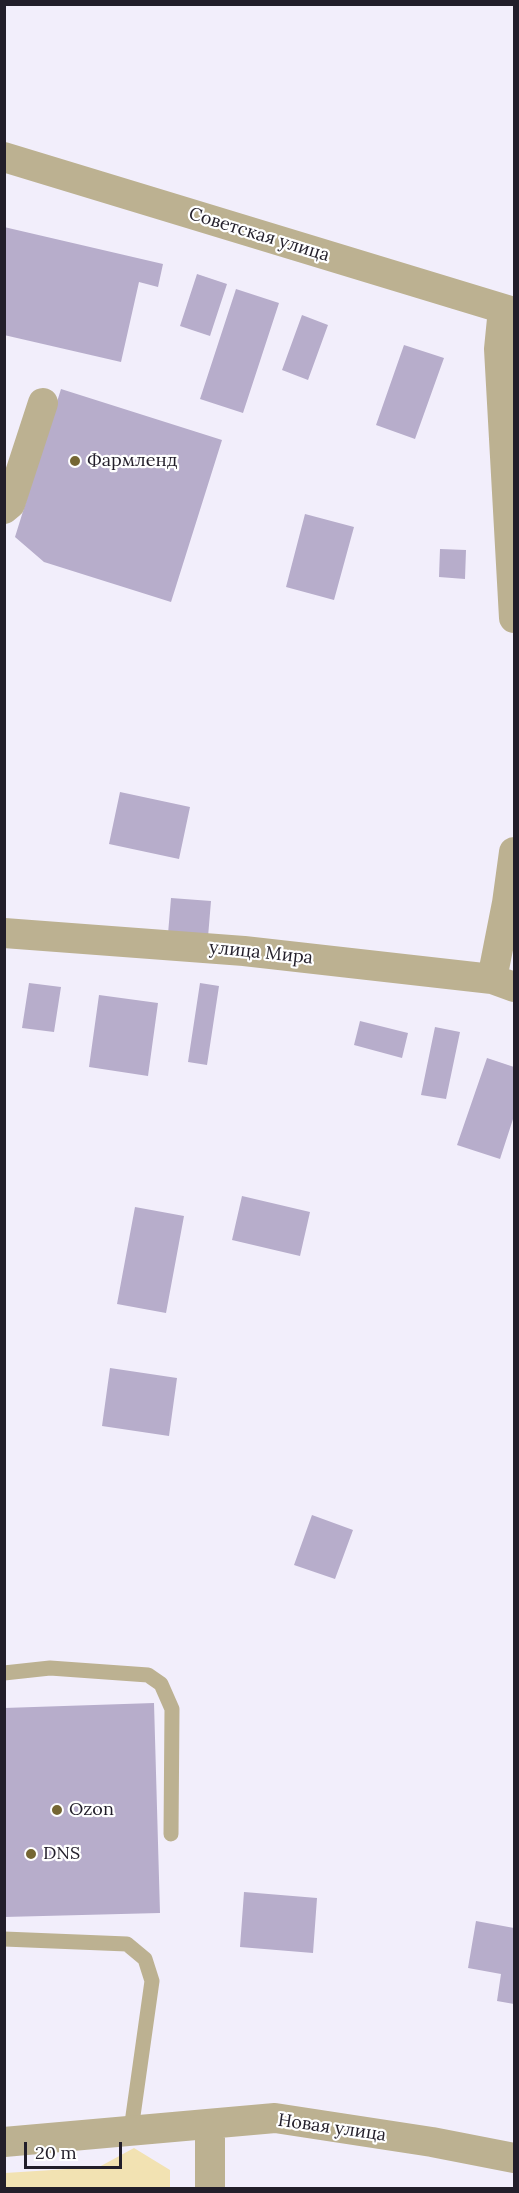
<!DOCTYPE html>
<html>
<head>
<meta charset="utf-8">
<style>
	body { margin:0 }
	#map { position:relative; width:519px; height:2193px; overflow:hidden; background:#f2eefb; font-family:Lora,serif }
	canvas { display:block }
	.frame { position:absolute; inset:0; border:6px solid #221e2a; pointer-events:none }
	.scale { position:absolute; left:24px; top:2142px; width:98px; height:27px; box-sizing:border-box; border:3px solid #221e2a; border-top:0; padding-left:8px; font-size:18px; line-height:21px; white-space:nowrap; color:#221e2a; -webkit-text-stroke:4px #fff; paint-order:stroke }
</style>
</head>
<body>
<div id="map">
<canvas width="519" height="2193"></canvas>
<div class="frame"></div>
<div class="scale">20 m</div>
</div>
<script>
const c = document.querySelector('canvas').getContext('2d');
c.lineJoin = 'round';
function paint(path, color) { c.fillStyle = color; c.fill(path, 'evenodd'); }
const poly = rows => new Path2D(rows.map(r => 'M' + r).join(''));
function stroke(path, color, width, dash) { c.strokeStyle = color; c.lineWidth = width; c.lineCap = dash ? 'butt' : 'round'; c.setLineDash(dash || []); c.stroke(path); }
function drawText(font, color, halo, rows, align = 'center') {
  c.font = font + ' Lora,serif'; c.lineWidth = 4.5; c.setLineDash([]); c.textBaseline = 'middle'; c.strokeStyle = halo; c.fillStyle = color; for (const [text, x, y, turn = 0] of rows) {
    c.save(); c.translate(x, y); c.rotate((+turn || 0) * Math.PI / 180); c.textAlign = isNaN(turn) ? turn : align; if (halo) c.strokeText(text, 0, 0); c.fillText(text, 0, 0); c.restore();
  }
}
paint(poly([
	[134,2148,170,2170,170,2188,5,2188,5,2173,99,2167]
]), '#f2e2b2');
paint(poly([
	[4,227,163,264,158,287,139,282,121,362,4,335],
	[197,274,227,284,210,336,180,326],
	[236,289,279,303,243,413,200,399],
	[302,315,328,325,308,380,282,370],
	[404,345,444,358,415,439,376,425],
	[61,389,222,440,171,602,44,562,15,537],
	[305,514,354,527,334,600,286,587],
	[440,549,466,550,465,579,439,577],
	[120,792,190,807,179,859,109,844],
	[171,898,211,901,208,937,168,934],
	[29,983,61,987,54,1032,22,1028],
	[200,983,219,986,207,1065,188,1062],
	[99,995,158,1003,148,1076,89,1067],
	[360,1021,408,1033,402,1058,354,1045],
	[435,1027,460,1032,446,1099,421,1095],
	[487,1058,514,1067,514,1116,500,1159,457,1145],
	[242,1196,310,1212,300,1256,232,1240],
	[135,1207,184,1216,166,1313,117,1304],
	[110,1368,177,1378,169,1436,102,1426],
	[312,1515,353,1530,335,1579,294,1565],
	[154,1703,160,1913,4,1917,4,1708],
	[244,1892,317,1898,313,1953,240,1947],
	[476,1921,514,1928,514,2004,497,2001,501,1974,468,1968]
]), '#b7adcb');
stroke(poly([
	[4,1673,50,1668,148,1675,161,1684,172,1709,171,1834],
	[4,1939,127,1944,145,1959,152,1981,131,2130]
]), '#bcb191', 15);
stroke(poly([
	[4,157,514,312],
	[503,309,499,349,514,618],
	[4,509,10,504,43,403],
	[4,933,244,951,492,979,514,987],
	[492,979,507,903,514,852],
	[210,2124,210,2188],
	[4,2142,275,2118,432,2142,514,2158]
]), '#bcb191', 30);
for (const [x, y, r, color] of [
	[75,461,6,"#756633"],
	[57,1810,6,"#756633"],
	[31,1854,6,"#756633"]
]) { const dot = new Path2D(); dot.arc(x, y, r, 0, 2 * Math.PI); c.fillStyle = color; c.fill(dot); stroke(dot, '#fff', 2); }
drawText('18px', '#221e2a', '#fff', [
	["Советская улица",259,235,17],
	["улица Мира",261,953,6],
	["Новая улица",332,2128,8]
]);
drawText('18px', '#221e2a', '#fff', [
	["Фармленд",87,461],
	["Ozon",69,1810],
	["DNS",43,1854]
], 'left');
</script>
</body>
</html>
